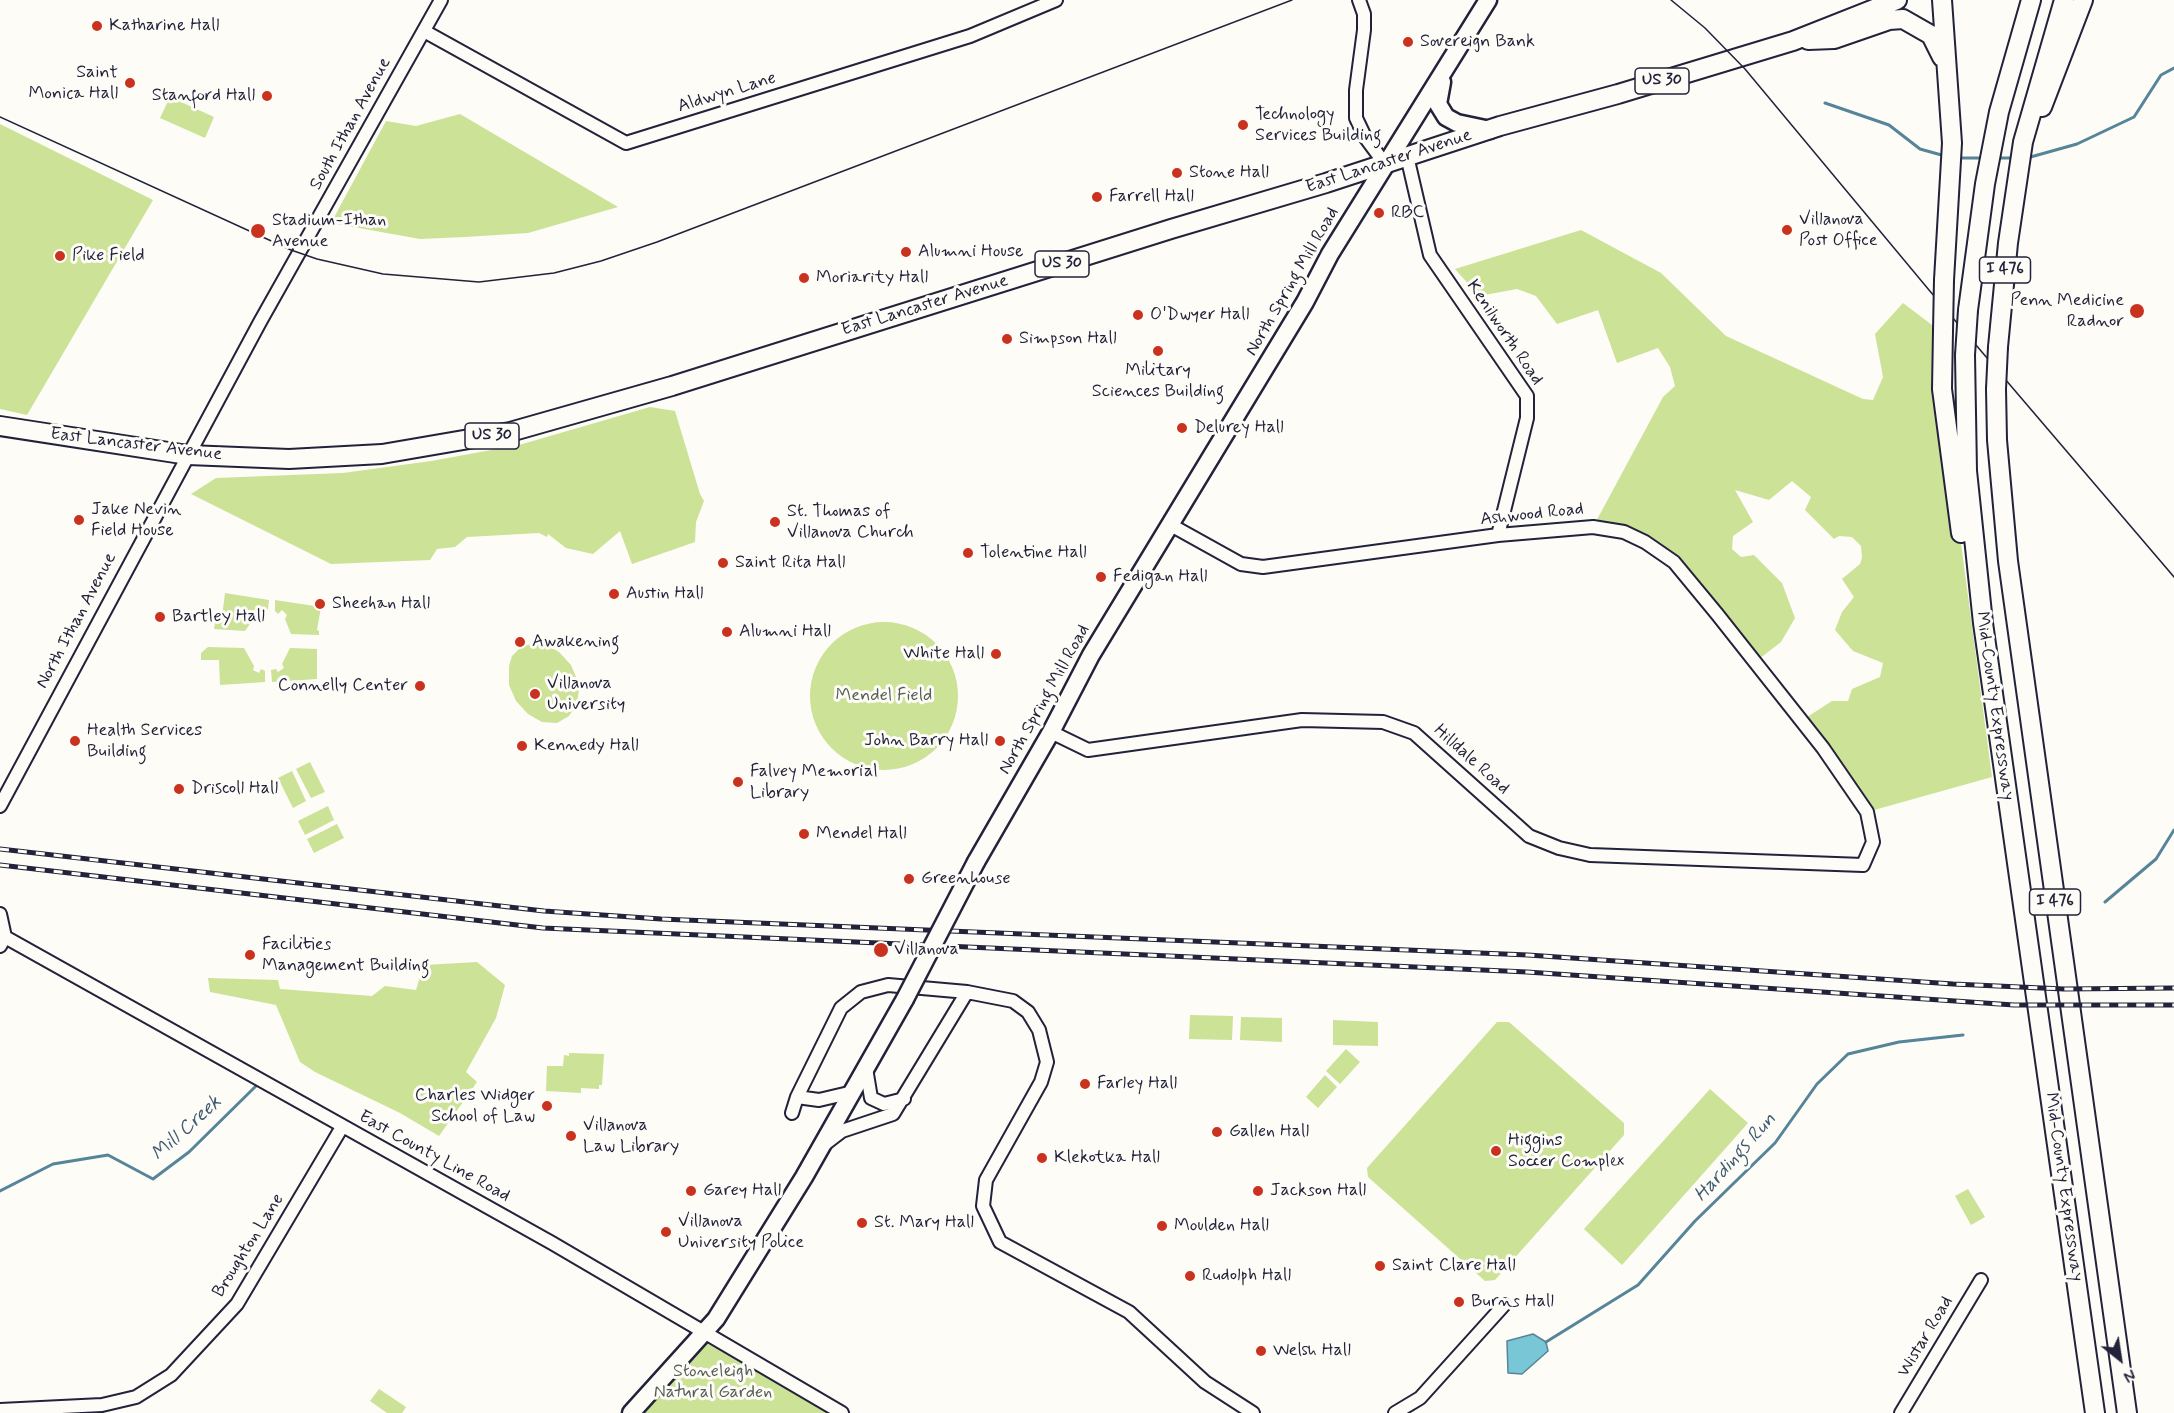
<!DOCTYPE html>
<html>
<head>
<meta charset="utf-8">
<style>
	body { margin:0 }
	#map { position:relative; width:2174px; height:1413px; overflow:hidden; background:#fdfcf7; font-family:Mynerve,sans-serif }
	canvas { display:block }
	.north { position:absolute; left:2090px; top:1329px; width:60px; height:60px; -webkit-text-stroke:4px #fdfcf7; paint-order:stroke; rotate:150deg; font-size:16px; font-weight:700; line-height:24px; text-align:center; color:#22223b }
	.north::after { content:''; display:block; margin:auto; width:21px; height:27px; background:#22223b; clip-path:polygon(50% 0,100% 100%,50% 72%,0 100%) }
</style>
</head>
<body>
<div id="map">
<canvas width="2174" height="1413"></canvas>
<div class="north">N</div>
</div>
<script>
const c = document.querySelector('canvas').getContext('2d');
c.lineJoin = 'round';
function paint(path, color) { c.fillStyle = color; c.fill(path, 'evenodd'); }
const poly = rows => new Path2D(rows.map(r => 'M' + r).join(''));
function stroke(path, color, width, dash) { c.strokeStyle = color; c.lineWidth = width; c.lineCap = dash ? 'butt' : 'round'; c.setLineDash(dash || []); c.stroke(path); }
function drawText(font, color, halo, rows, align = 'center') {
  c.font = font + ' Mynerve,sans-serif'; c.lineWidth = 6; c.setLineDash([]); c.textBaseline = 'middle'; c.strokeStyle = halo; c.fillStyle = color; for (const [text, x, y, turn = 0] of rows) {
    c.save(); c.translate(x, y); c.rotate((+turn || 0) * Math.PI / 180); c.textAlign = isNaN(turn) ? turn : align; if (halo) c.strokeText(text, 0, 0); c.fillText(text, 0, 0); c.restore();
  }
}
paint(poly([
	[170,97,214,117,205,138,160,118],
	[460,114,618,207,528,233,465,237,420,239,331,223,386,121,416,126],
	[0,124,153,200,27,415,0,409],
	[1581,230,1661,273,1726,336,1863,399,1873,400,1883,377,1875,334,1903,303,1932,325,1992,777,1867,812,1801,721,1832,701,1848,701,1852,689,1880,677,1883,663,1853,651,1835,630,1842,612,1854,597,1842,579,1860,564,1862,558,1861,546,1852,537,1839,536,1834,539,1805,510,1811,497,1792,481,1769,500,1735,490,1753,522,1733,536,1732,549,1741,557,1754,555,1782,583,1795,618,1781,642,1755,662,1674,562,1645,542,1593,527,1663,397,1675,386,1670,367,1658,348,1617,363,1598,310,1557,324,1536,296,1517,289,1479,296,1455,269],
	[650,407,675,411,700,494,704,501,696,522,695,542,632,564,620,531,593,554,566,548,548,534,547,537,539,533,467,537,455,547,437,549,430,560,331,564,191,494,216,478,343,473,431,461,519,445],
	[225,593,269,600,268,609,265,612,260,607,254,610,256,615,245,631,214,629,216,616,222,617],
	[275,600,321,607,317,630,319,631,319,635,291,634,285,619,287,615,282,610,278,614,275,611],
	'810 696a74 74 0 1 1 148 0a74 74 0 1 1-148 0Z',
	[535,643,547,645,559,652,571,665,576,677,579,691,576,706,569,716,557,723,542,722,528,714,516,701,509,685,509,666,512,656,521,647],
	[208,647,244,648,254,666,253,670,259,673,261,669,265,671,265,682,220,685,219,660,201,660,201,653],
	[290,648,317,649,317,679,272,682,271,670,276,669,278,672,284,668,282,664],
	[310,762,325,792,311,798,296,769],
	[292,771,306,801,293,808,278,778],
	[328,806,334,820,305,835,298,821],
	[337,824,344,838,314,853,307,839],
	[477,962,505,985,496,1018,466,1072,477,1082,439,1136,400,1113,315,1072,300,1062,276,1005,210,992,208,978,278,980,280,989,372,996,385,986,416,990,424,965],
	[1190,1015,1233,1016,1232,1040,1189,1039],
	[1241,1017,1282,1018,1282,1042,1240,1040],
	[1333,1020,1378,1022,1378,1046,1333,1045],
	[1497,1022,1509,1022,1624,1123,1624,1135,1495,1280,1485,1281,1368,1177,1367,1168],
	[1346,1049,1360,1062,1340,1084,1326,1071],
	[569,1053,604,1054,602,1085,599,1085,599,1089,581,1088,581,1093,546,1091,547,1066,563,1066,564,1055,569,1056],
	[1325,1075,1337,1087,1318,1108,1306,1097],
	[1710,1089,1748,1123,1622,1265,1584,1229],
	[1968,1189,1985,1217,1971,1225,1955,1196],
	[706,1343,780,1382,837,1413,641,1413],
	[379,1389,406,1407,402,1413,387,1413,370,1401]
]), '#cbe297');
const water = poly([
	[1533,1334,1546,1342,1548,1351,1522,1374,1508,1373,1507,1341,1533,1334]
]);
paint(water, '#79c6d7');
stroke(water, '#568499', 1.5);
stroke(poly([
	[1825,103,1889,125,1920,149,1945,156],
	[1958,158,1984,158],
	[1997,158,2014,158],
	[2027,158,2077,144,2134,117,2161,75,2174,68],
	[2105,902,2156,859,2174,830],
	[0,1191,53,1164,108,1155,153,1179,189,1152,257,1085],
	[1546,1342,1638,1285,1695,1221,1775,1143,1817,1084,1848,1054,1899,1042,1963,1035]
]), '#568499', 3);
const minor = poly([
	[1359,0,1364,14,1364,30,1356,90,1356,118,1365,137,1385,164],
	[424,31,626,143,970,36,1056,0],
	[1407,156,1430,255,1527,396,1527,418,1498,535],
	[1051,732,1088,750,1302,720,1383,722,1414,733,1529,836,1559,848,1590,855,1863,865,1873,842,1867,812,1823,748,1717,614,1674,562,1645,542,1624,532,1593,527,1498,535,1263,567,1241,564,1169,524],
	[0,806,260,322,441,0],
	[0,914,5,937,0,946],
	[5,937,552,1243,842,1413],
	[866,1068,871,1098,884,1104,904,1099],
	[797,1097,819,1100,853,1092],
	[792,1113,797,1097,841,1008,861,992,888,985,967,992,1013,1001,1028,1012,1039,1030,1047,1062,1041,1082,986,1180,983,1206,1000,1242,1129,1312,1205,1382,1253,1413],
	[825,1144,842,1131,893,1114,967,992],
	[0,1410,102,1405,136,1397,171,1375,237,1304,342,1127],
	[1395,1413,1420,1398,1504,1305],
	[1901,1413,1981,1280]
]);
const major = poly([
	[1442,82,1438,104,1446,117,1457,123,1490,130],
	[976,862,1051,732,1091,655,1305,302,1330,254,1488,0],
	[631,1413,716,1319,804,1177,905,999]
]);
const highway = poly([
	[1942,0,1952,143,1944,280],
	[1808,40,1834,39,1889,20,1903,19,1931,35,1942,57],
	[2042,107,2083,0],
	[1968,310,1985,184,1999,112,2031,0],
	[1943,331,1942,389,1961,533],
	[1998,347,2008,243,2023,142,2064,0],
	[1965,355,1967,471,1983,623,2095,1413],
	[1996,389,1997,440,2008,561,2127,1413],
	[0,426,188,455,289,459,382,454,510,432,672,386,1171,229,1326,183,1500,126,1618,94,1793,41,1897,0]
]);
stroke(minor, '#22223b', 16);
stroke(major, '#22223b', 21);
stroke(highway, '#22223b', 22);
stroke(minor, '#fdfcf7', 12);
stroke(major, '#fdfcf7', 16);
stroke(highway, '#fdfcf7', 18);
stroke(poly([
	[1671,0,1705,28,1745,69,1929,290,2174,577],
	[0,117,291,250,317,259,383,274,479,282,554,273,601,261,657,242,1292,0]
]), '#22223b', 1.5);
const rail = poly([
	[0,849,544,911,661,919,1528,955,1953,984,2064,989,2174,988],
	[0,865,543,928,1527,972,2014,1005,2174,1005]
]);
stroke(rail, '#22223b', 5);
stroke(rail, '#fdfcf7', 3, [9]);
const majorBridge = poly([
	[905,999,976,862]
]);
const highwayBridge = poly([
	[1943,331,1944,280],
	[1965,355,1968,310],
	[1996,389,1998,347]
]);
stroke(majorBridge, '#22223b', 21, []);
stroke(highwayBridge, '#22223b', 22, []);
stroke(majorBridge, '#fdfcf7', 16);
stroke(highwayBridge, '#fdfcf7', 18);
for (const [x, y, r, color] of [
	[97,26,6,"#c8321e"],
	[1408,42,6,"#c8321e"],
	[130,83,6,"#c8321e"],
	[267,96,6,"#c8321e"],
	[1243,125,6,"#c8321e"],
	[1177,173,6,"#c8321e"],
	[1097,197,6,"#c8321e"],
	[1379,213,6,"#c8321e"],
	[1787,230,6,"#c8321e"],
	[258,231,8,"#c8321e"],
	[906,252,6,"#c8321e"],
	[60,256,6,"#c8321e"],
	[804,278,6,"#c8321e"],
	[2137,311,8,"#c8321e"],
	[1138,315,6,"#c8321e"],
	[1007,339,6,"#c8321e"],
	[1158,351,6,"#c8321e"],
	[1182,428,6,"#c8321e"],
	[79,520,6,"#c8321e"],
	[775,522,6,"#c8321e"],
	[968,553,6,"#c8321e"],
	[723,563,6,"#c8321e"],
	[1101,577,6,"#c8321e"],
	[614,594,6,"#c8321e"],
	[320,604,6,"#c8321e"],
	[160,617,6,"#c8321e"],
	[727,632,6,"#c8321e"],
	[520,642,6,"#c8321e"],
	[996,654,6,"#c8321e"],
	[420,686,6,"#c8321e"],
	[535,694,6,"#c8321e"],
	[75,741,6,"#c8321e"],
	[1000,741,6,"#c8321e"],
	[522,746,6,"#c8321e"],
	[738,782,6,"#c8321e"],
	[179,789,6,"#c8321e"],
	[804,834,6,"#c8321e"],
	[909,879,6,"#c8321e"],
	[881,950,8,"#c8321e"],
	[250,955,6,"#c8321e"],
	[1085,1084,6,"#c8321e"],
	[547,1106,6,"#c8321e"],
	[1217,1132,6,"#c8321e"],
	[571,1136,6,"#c8321e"],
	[1496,1151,6,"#c8321e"],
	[1042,1158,6,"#c8321e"],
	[691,1191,6,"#c8321e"],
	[1258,1191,6,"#c8321e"],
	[862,1223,6,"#c8321e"],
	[1162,1226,6,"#c8321e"],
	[666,1232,6,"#c8321e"],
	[1380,1266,6,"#c8321e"],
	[1190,1276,6,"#c8321e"],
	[1459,1302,6,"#c8321e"],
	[1261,1351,6,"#c8321e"]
]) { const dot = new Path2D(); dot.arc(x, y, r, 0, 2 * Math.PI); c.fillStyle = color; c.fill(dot); stroke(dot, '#fdfcf7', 2); }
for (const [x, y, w] of [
	[1662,81,54],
	[1062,264,54],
	[2005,270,51],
	[492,436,54],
	[2055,902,51]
]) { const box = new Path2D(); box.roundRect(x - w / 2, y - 13, w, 26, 4.5); c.fillStyle = '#fdfcf7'; c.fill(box); stroke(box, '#22223b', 1.5); }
drawText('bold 16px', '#22223b', null, [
	["US 30",1662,81],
	["US 30",1062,264],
	["I 476",2005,270],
	["US 30",492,436],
	["I 476",2055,902]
]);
drawText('18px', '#22223b', '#fdfcf7', [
	["Katharine Hall",109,26],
	["Sovereign Bank",1420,42],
	["Saint",118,73,"right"],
	["Monica Hall",118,94,"right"],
	["Stanford Hall",255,96,"right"],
	["Technology",1255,115],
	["Services Building",1255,136],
	["Stone Hall",1189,173],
	["Farrell Hall",1109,197],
	["RBC",1391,213],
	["Villanova",1799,220],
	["Post Office",1799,241],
	["Stadium-Ithan",272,221],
	["Avenue",272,242],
	["Alumni House",918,252],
	["Pike Field",72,256],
	["Moriarity Hall",816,278],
	["Penn Medicine",2124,301,"right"],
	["Radnor",2124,322,"right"],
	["O'Dwyer Hall",1150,315],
	["Simpson Hall",1019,339],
	["Military",1158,371,"center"],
	["Sciences Building",1158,392,"center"],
	["Delurey Hall",1194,428],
	["Jake Nevin",91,510],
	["Field House",91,531],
	["St. Thomas of",787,512],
	["Villanova Church",787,533],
	["Tolentine Hall",980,553],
	["Saint Rita Hall",735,563],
	["Fedigan Hall",1113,577],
	["Austin Hall",626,594],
	["Sheehan Hall",332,604],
	["Bartley Hall",172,617],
	["Alumni Hall",739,632],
	["Awakening",532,642],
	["White Hall",984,654,"right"],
	["Villanova",547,684],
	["University",547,705],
	["Connelly Center",408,686,"right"],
	["Health Services",87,731],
	["Building",87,752],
	["John Barry Hall",988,741,"right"],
	["Kennedy Hall",534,746],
	["Falvey Memorial",750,772],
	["Library",750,793],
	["Driscoll Hall",191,789],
	["Mendel Hall",816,834],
	["Greenhouse",921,879],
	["Facilities",262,945],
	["Management Building",262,966],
	["Villanova",894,950],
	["Farley Hall",1097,1084],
	["Charles Widger",535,1096,"right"],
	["School of Law",535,1117,"right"],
	["Villanova",583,1126],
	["Law Library",583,1147],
	["Gallen Hall",1229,1132],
	["Higgins",1508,1141],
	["Soccer Complex",1508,1162],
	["Klekotka Hall",1054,1158],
	["Garey Hall",703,1191],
	["Jackson Hall",1270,1191],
	["Villanova",678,1222],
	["University Police",678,1243],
	["St. Mary Hall",874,1223],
	["Moulden Hall",1174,1226],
	["Saint Clare Hall",1392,1266],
	["Rudolph Hall",1202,1276],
	["Burns Hall",1471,1302],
	["Welsh Hall",1273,1351]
], 'left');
drawText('18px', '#22223b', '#fdfcf7', [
	["Aldwyn Lane",727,93,-17],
	["South Ithan Avenue",351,124,-61],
	["East Lancaster Avenue",1389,162,-18],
	["North Spring Mill Road",1293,282,-60],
	["East Lancaster Avenue",925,306,-17],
	["Kenilworth Road",1504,333,56],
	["East Lancaster Avenue",136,445,7],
	["Ashwood Road",1532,515,-6],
	["North Ithan Avenue",77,621,-62],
	["North Spring Mill Road",1045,700,-61],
	["Mid-County Expressway",1994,706,82],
	["Hilldale Road",1471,760,42],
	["East County Line Road",434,1157,29],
	["Mid-County Expressway",2063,1187,82],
	["Broughton Lane",249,1246,-58],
	["Wistar Road",1926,1337,-59]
]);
drawText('18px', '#555c57', '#fdfcf7', [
	["Mendel Field",884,696],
	["Stoneleigh",713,1372],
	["Natural Garden",713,1393]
]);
drawText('italic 20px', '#405b72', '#fdfcf7', [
	["Mill Creek",187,1129,-42],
	["Hardings Run",1736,1158,-48]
]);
</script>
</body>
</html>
